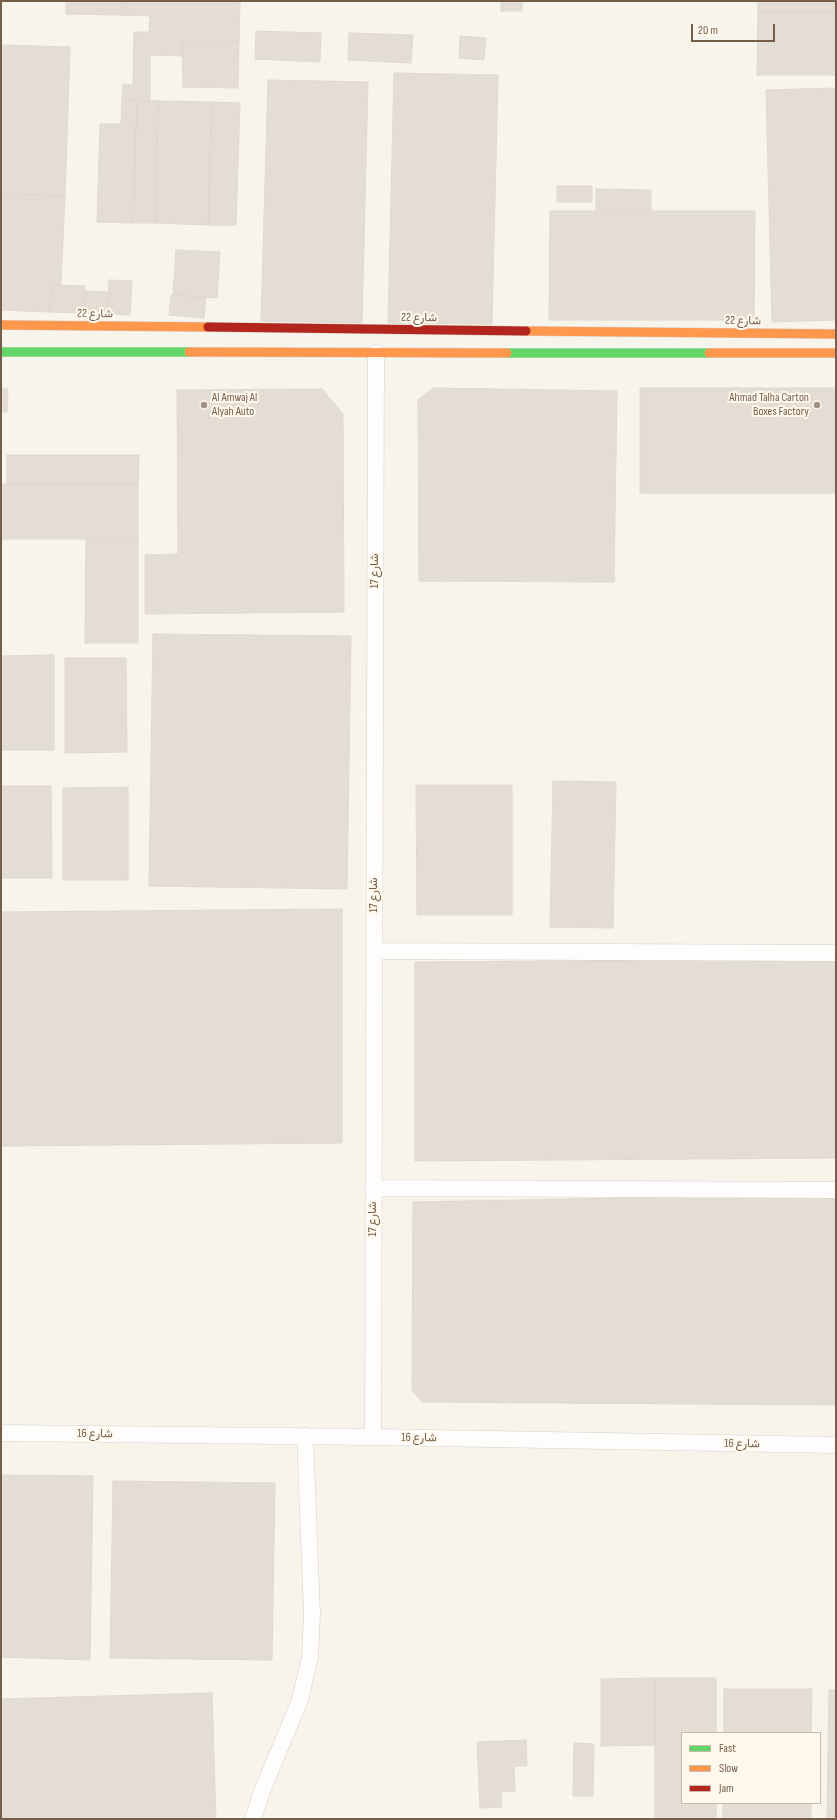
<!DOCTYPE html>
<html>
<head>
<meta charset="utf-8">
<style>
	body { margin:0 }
	#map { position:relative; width:837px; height:1820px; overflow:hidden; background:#f7f4ec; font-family:"Sofia Sans Condensed",sans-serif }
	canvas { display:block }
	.frame { position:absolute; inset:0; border:2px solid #765e4b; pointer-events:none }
	.legend { position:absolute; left:681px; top:1732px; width:140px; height:72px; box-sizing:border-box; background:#fff9ed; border:1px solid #c8bbac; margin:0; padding:5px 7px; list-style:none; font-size:12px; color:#765e4b }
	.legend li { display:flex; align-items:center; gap:8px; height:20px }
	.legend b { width:20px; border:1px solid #c8bbac }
	.scale { position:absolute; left:691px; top:24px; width:84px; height:18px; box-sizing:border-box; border:2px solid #765e4b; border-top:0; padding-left:5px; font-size:12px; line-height:14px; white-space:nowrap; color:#765e4b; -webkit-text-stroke:3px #fff9ed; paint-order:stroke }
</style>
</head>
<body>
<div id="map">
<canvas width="837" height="1820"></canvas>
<div class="frame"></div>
<ul class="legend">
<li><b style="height:5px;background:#63d668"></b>Fast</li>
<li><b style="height:5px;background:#ff974d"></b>Slow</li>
<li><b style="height:5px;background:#b3261e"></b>Jam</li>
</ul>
<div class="scale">20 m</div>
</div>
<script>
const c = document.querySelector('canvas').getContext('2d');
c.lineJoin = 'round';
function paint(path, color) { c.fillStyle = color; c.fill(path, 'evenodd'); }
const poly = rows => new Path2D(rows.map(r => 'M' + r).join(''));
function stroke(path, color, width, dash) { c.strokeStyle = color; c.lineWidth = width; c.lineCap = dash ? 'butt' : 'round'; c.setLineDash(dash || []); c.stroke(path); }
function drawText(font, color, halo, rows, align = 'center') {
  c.font = font + ' "Sofia Sans Condensed",Vazirmatn,sans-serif'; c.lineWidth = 4; c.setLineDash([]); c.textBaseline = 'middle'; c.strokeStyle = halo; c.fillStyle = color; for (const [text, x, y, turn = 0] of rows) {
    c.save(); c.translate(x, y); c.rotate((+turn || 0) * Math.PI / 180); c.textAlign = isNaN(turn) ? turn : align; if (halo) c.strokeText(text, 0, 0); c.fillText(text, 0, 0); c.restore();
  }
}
const building = poly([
	[66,1,122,1,121,15,66,14,66,1],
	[122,1,240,1,239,42,182,42,183,56,150,55,150,101,122,100,123,84,133,85,134,32,149,32,150,16,121,15,122,1],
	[501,1,522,1,522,11,501,11,501,1],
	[758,1,836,1,836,12,758,12,758,1],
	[758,12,836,12,836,75,757,75,758,12],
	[256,31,321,33,320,62,255,59,256,31],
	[349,33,413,35,411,63,348,60,349,33],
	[460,36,486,38,484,60,459,58,460,36],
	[182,42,239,42,238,88,183,87,182,42],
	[1,45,70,47,65,196,1,194,1,45],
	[394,73,498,75,492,324,388,323,394,73],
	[268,80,368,82,362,323,261,321,268,80],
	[836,88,836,320,772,322,766,90,836,88],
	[122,100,137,100,133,223,97,222,100,124,121,124,122,100],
	[137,100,158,101,155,223,133,223,137,100],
	[158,101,212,102,208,225,155,223,158,101],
	[212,102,240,103,236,225,208,225,212,102],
	[557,186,592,186,592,202,557,202,557,186],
	[596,189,651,190,651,211,596,211,596,189],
	[1,194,65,196,61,285,51,285,50,312,1,310,1,194],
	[550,211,755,211,754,320,549,320,550,211],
	[176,250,220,252,217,298,173,295,176,250],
	[109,280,132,281,130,315,108,314,109,280],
	[51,285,85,286,84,313,50,312,51,285],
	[85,291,108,292,108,314,84,313,85,291],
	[171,295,206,297,204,318,169,315,171,295],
	[433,388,617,391,614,582,419,581,418,400,433,388],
	[640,388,836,388,836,493,640,493,640,388],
	[1,389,8,389,7,412,1,412,1,389],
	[322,389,343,414,344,612,145,614,145,555,178,554,177,390,322,389],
	[7,455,139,455,138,484,7,484,7,455],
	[1,484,138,484,138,539,1,539,1,484],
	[86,539,138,539,138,643,85,643,86,539],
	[153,634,351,636,347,889,149,886,153,634],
	[54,655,54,750,1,750,1,656,54,655],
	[65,658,126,658,127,752,65,753,65,658],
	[553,781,616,782,613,928,550,927,553,781],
	[416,785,512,785,512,915,417,915,416,785],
	[1,786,51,786,52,878,1,878,1,786],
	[128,787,128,880,63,880,63,788,128,787],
	[342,909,342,1143,1,1146,1,912,342,909],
	[836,959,836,1158,415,1161,415,962,836,959],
	[836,1194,835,1405,422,1402,412,1390,413,1202,836,1194],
	[1,1475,93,1476,90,1660,1,1657,1,1475],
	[113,1481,275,1483,272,1660,110,1658,113,1481],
	[655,1678,655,1745,601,1746,601,1679,655,1678],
	[655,1678,716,1678,716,1733,682,1733,682,1803,716,1803,716,1819,655,1819,655,1678],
	[724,1689,812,1689,811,1733,724,1733,724,1689],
	[829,1690,836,1690,836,1819,827,1819,829,1690],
	[212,1693,216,1819,1,1819,1,1699,212,1693],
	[526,1740,527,1766,514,1766,515,1791,501,1792,502,1807,480,1808,477,1742,526,1740],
	[574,1743,594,1744,593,1796,573,1796,574,1743],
	[723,1803,811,1803,811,1819,723,1819,723,1803]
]);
paint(building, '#e4ddd3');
stroke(building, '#e0d8ce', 1);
const lane = poly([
	[374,951,836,953],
	[373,1188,836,1190],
	[1,1433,373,1437,836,1445],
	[373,1437,376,353],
	[253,1819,262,1791,300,1700,310,1657,312,1614,305,1436]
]);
const fast = poly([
	[1,352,189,352],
	[507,353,709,353]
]);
const slow = poly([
	[1,325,208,327],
	[526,331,836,334],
	[189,352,507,353],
	[709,353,836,353]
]);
const jam = poly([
	[208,327,526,331]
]);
stroke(lane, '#d6d1ca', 17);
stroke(fast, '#d7d1ca', 10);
stroke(slow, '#d7d1ca', 10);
stroke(jam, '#d7d1ca', 10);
stroke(lane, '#fefdfc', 16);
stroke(fast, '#63d668', 9);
stroke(slow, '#ff974d', 9);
stroke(jam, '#b3261e', 9);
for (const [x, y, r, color] of [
	[204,405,4,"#a39283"],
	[817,405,4,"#a39283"]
]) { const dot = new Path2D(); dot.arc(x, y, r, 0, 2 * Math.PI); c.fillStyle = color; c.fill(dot); stroke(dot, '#fff9ed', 1.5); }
drawText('12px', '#765e4b', '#fff9ed', [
	["شارع 22",95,314,1],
	["شارع 22",419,318,1],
	["شارع 22",743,321,1],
	["شارع 17",375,571,-90],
	["شارع 17",374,895,-90],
	["شارع 17",373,1219,-90],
	["شارع 16",95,1434,1],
	["شارع 16",419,1438,1],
	["شارع 16",742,1444,1]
]);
drawText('12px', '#765e4b', '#fff9ed', [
	["Al Amwaj Al",212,398],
	["Alyah Auto",212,412],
	["Ahmad Talha Carton",809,398,"right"],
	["Boxes Factory",809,412,"right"]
], 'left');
</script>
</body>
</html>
